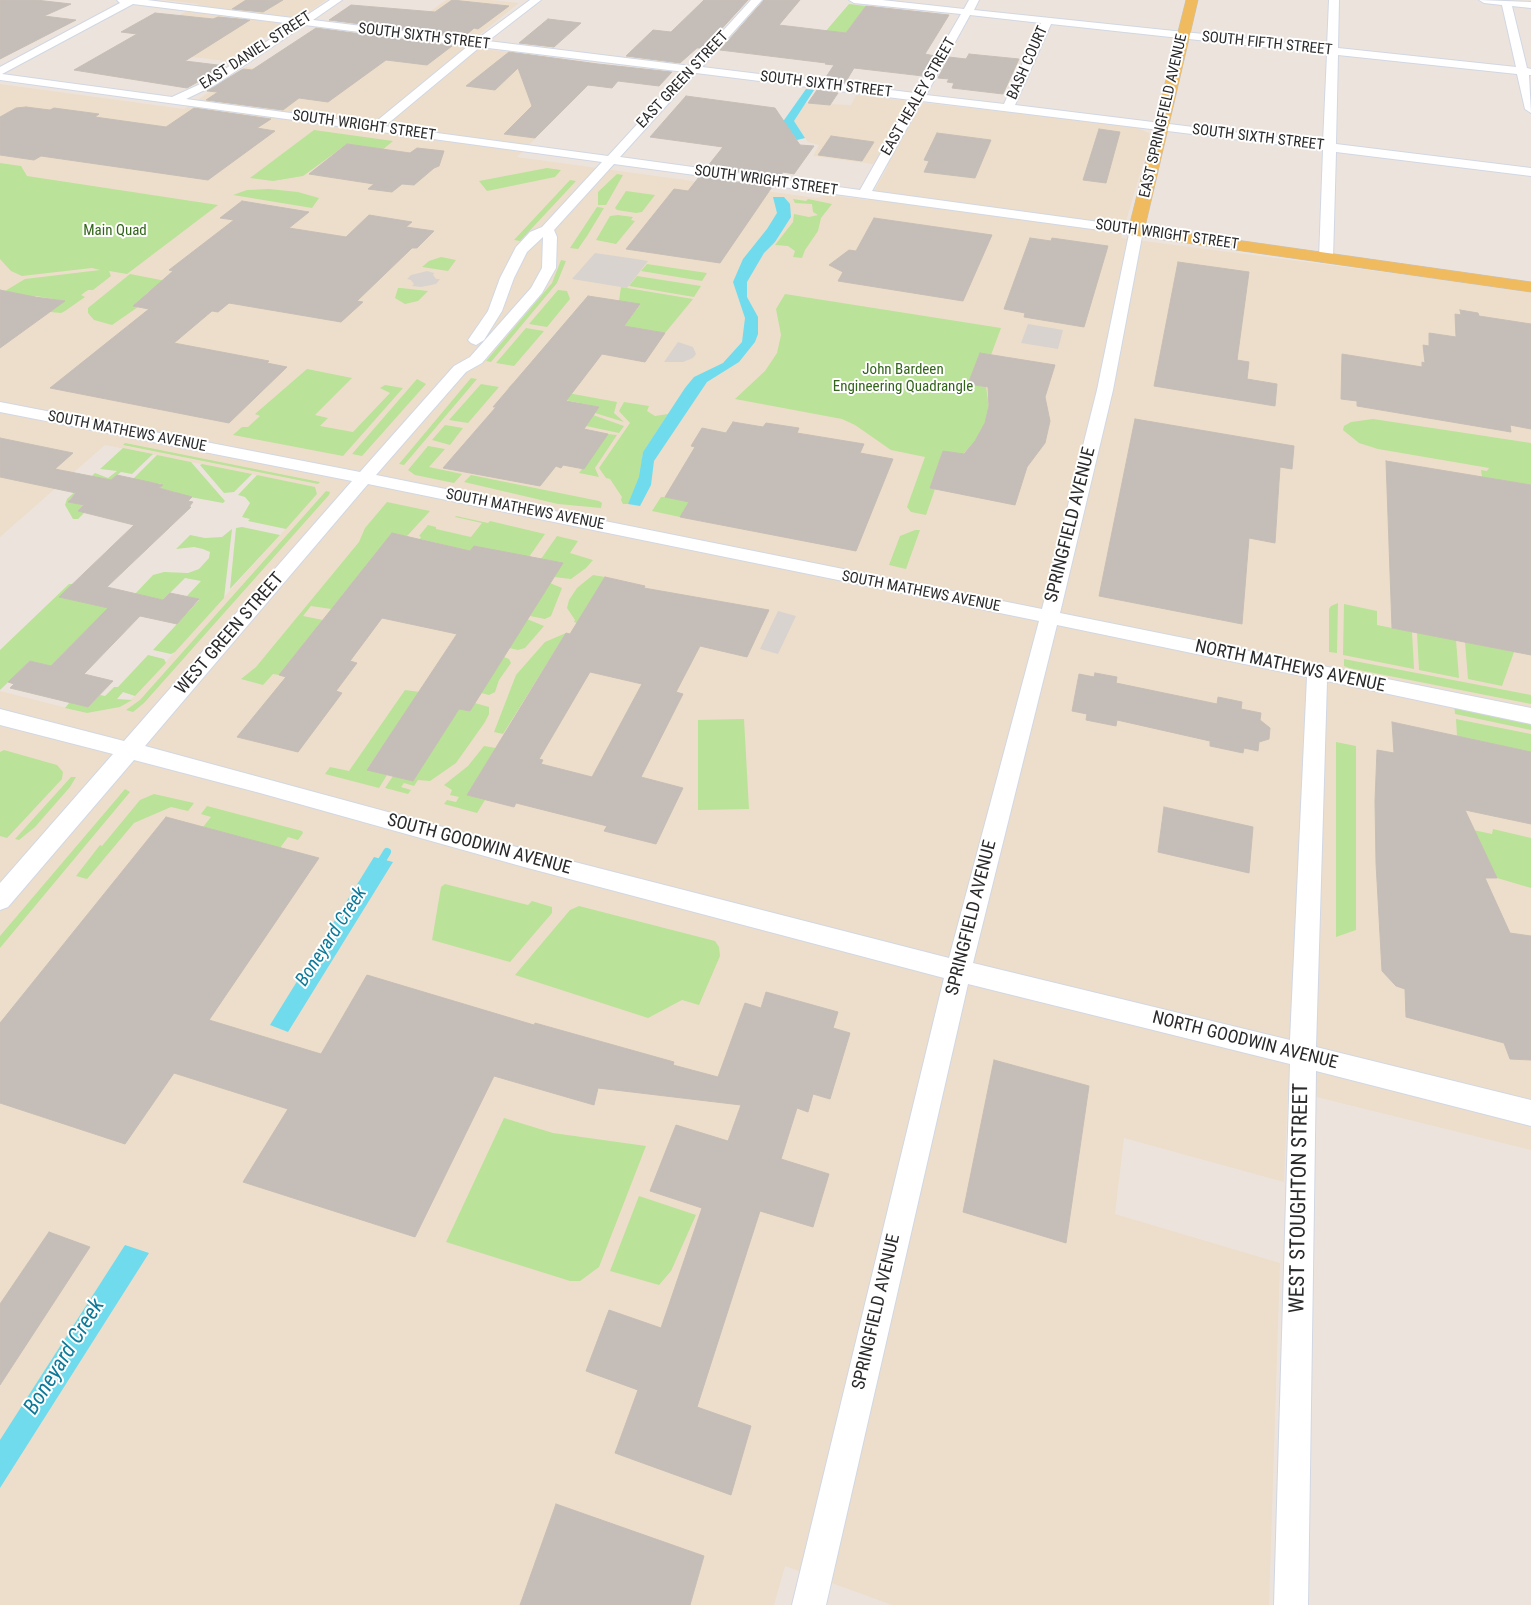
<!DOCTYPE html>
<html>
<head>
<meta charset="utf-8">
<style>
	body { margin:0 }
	canvas { display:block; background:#ece3dc }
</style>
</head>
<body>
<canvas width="1531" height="1605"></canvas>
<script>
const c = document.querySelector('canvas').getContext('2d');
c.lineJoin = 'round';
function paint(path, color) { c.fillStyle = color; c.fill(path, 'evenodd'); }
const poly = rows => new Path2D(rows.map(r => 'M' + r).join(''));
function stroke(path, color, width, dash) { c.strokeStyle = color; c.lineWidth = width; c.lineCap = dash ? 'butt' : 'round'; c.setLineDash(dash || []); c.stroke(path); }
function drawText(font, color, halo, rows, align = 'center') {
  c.font = font + ' "Roboto Condensed",sans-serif'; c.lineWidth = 4; c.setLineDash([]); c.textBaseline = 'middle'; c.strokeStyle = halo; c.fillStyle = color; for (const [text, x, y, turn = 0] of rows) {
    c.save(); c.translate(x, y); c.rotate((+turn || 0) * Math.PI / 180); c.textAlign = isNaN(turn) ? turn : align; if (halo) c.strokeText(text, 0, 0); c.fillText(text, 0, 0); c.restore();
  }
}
paint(poly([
	[164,0,326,0,305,15,286,24,288,26,250,45,226,61,159,53,139,39,199,4],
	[446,0,491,0,519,3,464,47,518,53,539,63,521,80,586,88,517,157,817,198,828,195,869,200,888,166,813,156,819,145,808,142,794,121,805,103,851,105,856,95,1136,127,1149,133,1150,140,1121,238,1531,291,1531,1150,1288,1090,1284,1182,1124,1138,1115,1214,1280,1263,1269,1605,892,1605,785,1566,774,1605,0,1605,0,691,87,713,121,707,135,696,317,494,315,487,105,445,0,537,0,84,184,109,246,67,318,77,375,37,406,29]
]), '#eddecb');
paint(poly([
	[849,4,866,6,843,38,825,32],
	[314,130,393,141,375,156,347,144,303,176,273,181,250,178],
	[0,163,21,166,27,176,218,205,127,274,109,271,111,276,93,290,88,290,81,295,85,297,65,311,61,313,50,312,64,301,36,296,32,299,5,291,25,279,100,270,92,268,22,276,11,271,0,259],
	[547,168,561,170,555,177,487,191,479,181],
	[617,174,623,175,606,205,598,205,598,192],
	[570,180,576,181,520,241,514,240],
	[269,189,298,192,319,198,312,208,233,195,247,190],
	[626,191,655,195,642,212,636,213,617,210,615,208],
	[793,199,806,201,808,199,832,204,821,218,818,231,805,250,802,258,793,257,795,251,788,246,775,245,793,222,794,214,809,217,818,215,813,212,812,204,795,203],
	[597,207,604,208,587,236,578,249,570,248],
	[618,215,633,217,631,220,635,221,616,244,596,240,610,216],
	[441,257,456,260,448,271,422,267,429,261],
	[561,260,566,261,557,283,491,362,486,361,552,283],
	[647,264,707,273,702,281,641,271],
	[130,274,166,281,148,292,133,306,138,307,112,325,94,320,88,313,88,308],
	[637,276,701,286,694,297,629,286],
	[621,287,693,299,665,333,624,326,640,305,619,301],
	[398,288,401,288,428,291,418,301,405,304,395,298],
	[558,290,567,291,570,299,547,327,529,324],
	[785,294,1001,328,991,355,980,353,968,384,986,387,989,406,985,423,975,441,963,454,943,451,930,488,935,489,926,515,911,512,907,507,925,457,891,450,855,425,842,419,735,399,765,371,777,353,781,335,776,309],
	[526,328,544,331,514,366,496,363],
	[307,369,352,378,315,415,328,418,320,426,353,432,390,393,380,388,385,385,403,388,343,456,233,435,242,427,248,427,260,416,255,414],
	[471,378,477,379,404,465,399,464],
	[417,379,426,384,362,456,352,454],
	[513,383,617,402,614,413,624,422,595,413,599,407,508,388],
	[481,384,499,387,468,423,449,420],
	[624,402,649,406,647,411,655,416,668,414,643,452,640,477,632,497,628,504,623,504,621,500,622,497,610,479,606,478,599,468,630,423,619,411],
	[593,415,624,426,619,433,586,426],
	[1373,419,1531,443,1531,485,1482,477,1481,470,1487,471,1489,468,1378,449,1359,443,1343,430,1344,426,1351,422],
	[445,425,463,428,450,445,432,440],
	[608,434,617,435,595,468,599,477,579,473],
	[125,443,320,482,318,484,123,445],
	[428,446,445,449,429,467,462,474,454,483,415,475,408,470],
	[123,448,153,454,132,474,121,472,111,480,90,480,70,499,69,502,84,505,79,510,85,512,78,519,73,519,65,505,67,499,95,473,108,478,117,471,100,469],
	[157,455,191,462,225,501,223,503,174,494,175,492,159,488,162,484,132,480],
	[202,464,252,474,234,492,224,493,200,465],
	[257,475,315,487,317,494,286,529,248,521,250,519,242,517,250,503,245,497,238,495],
	[471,475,599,501,602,503,601,508,558,504,464,482],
	[326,491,330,492,329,495,144,703,133,712,126,710,140,700],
	[661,497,665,497,689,502,680,517,652,511],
	[387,502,430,511,407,536,392,534,331,609,311,606,303,616,323,620,279,675,273,674,263,685,241,679,256,667,359,542,365,528],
	[456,516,488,523,490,521,545,534,529,557,475,546,470,551,420,539,421,537,419,536,428,525,436,527,436,529,471,537,482,523,455,517],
	[242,527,280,535,230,589,236,528],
	[232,529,224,598,175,652,171,654,153,650,199,600,187,596,201,581,185,578,163,600,135,594,153,575,164,572,188,573,199,569,209,558,210,552,203,549,194,547,176,549,190,535,205,538,222,537],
	[915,530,920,530,906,569,889,565,900,536],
	[557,536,578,541,570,553,593,560,586,568,571,579,554,577,562,563,541,559],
	[593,575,605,577,577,623,574,622,575,620,567,608,569,600,577,588],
	[550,583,562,588,551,616,545,619,530,616],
	[69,584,73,584,60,597,108,608,51,666,30,661,0,690,0,650],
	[1338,603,1337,653,1329,652,1329,609,1331,606],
	[1344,604,1377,611,1377,625,1412,632,1414,669,1343,655],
	[527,619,544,626,525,648,518,650,509,648],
	[566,633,503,734,494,732,516,675,545,642],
	[1417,633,1456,640,1459,678,1419,670],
	[1465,642,1514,652,1502,686,1468,679],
	[148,655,164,659,166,663,135,696,123,692,117,699,132,700,120,707,87,713,65,708,70,702,88,707,100,695,105,696,114,687,118,687],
	[504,657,509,659,511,663,499,680,495,692,489,695,481,693],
	[1344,659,1531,695,1531,704,1349,668,1344,666],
	[405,690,420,692,367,769,387,775,379,788,325,774,330,767,349,771],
	[475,703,489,707,489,714,485,722,456,763,430,781,418,780,414,786,404,783,401,787,411,790,408,794,385,788,393,776,413,781,459,709,470,711],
	[1454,705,1531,721,1531,730,1455,714],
	[744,719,749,809,698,810,698,720],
	[1456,719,1531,734,1531,752,1457,736],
	[1336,742,1356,746,1356,930,1336,937],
	[484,746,496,748,467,795,485,800,477,813,444,804,447,800,456,802,459,797,450,795,452,790,444,785,468,766],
	[4,750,57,765,63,772,62,779,7,838,0,836,0,752],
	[71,777,76,777,70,787,35,827,19,840,15,839],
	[125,789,130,792,0,948,0,936],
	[154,794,194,803,188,811,171,807,134,823,87,879,76,876,100,845,102,846,140,800],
	[207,806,302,831,303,833,298,840,288,837,280,848,203,827,211,817,201,814],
	[1493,829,1531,838,1531,888,1497,878,1478,838,1474,837,1473,830,1492,834],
	[445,884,528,905,532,901,552,907,552,913,510,962,432,940,441,887],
	[579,906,715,941,719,947,720,956,699,1005,682,1000,648,1018,515,975,570,910],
	[504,1118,553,1133,646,1146,599,1267,580,1281,570,1281,446,1242],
	[639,1196,696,1215,671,1271,659,1285,610,1271]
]), '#bbe299');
paint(poly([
	[595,253,636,259,648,261,627,288,572,279],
	[427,271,434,273,433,275,436,279,440,279,436,284,421,287,412,286,414,284,411,280,407,279,411,275],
	[1028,324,1063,330,1058,349,1021,343],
	[678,342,693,347,696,354,693,358,683,362,664,362],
	[778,611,796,616,778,654,760,649]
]), '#d8d3cf');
paint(poly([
	[806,89,814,90,794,121,805,138,797,140,782,123],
	[773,197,784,197,790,204,791,217,775,242,764,253,747,282,747,297,758,317,758,334,755,342,739,362,707,382,654,461,651,485,640,506,628,504,639,477,643,452,685,388,694,377,723,363,742,342,745,318,733,282,743,259,767,229,777,213],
	[374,857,393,862,288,1032,270,1025],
	[125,1245,149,1253,0,1488,0,1440]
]), '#6fdbed');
stroke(poly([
	[378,867,387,852]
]), '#6fdbed', 8);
const building = poly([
	[0,0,36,0,71,4,44,16,76,20,0,59,0,0],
	[246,0,283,0,263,12,232,9,246,0],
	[452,0,509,6,478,29,474,28,464,37,329,20,351,5,435,12,452,0],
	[704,0,748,0,704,48,697,48,680,63,626,56,653,30,671,32,704,0],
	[764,0,800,0,779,25,846,33,866,6,949,15,925,54,935,56,923,76,854,68,845,83,824,80,834,65,825,64,826,63,720,50,764,0],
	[155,13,213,19,218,17,250,20,185,61,226,66,187,88,74,70,137,34,121,32,155,13],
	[548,19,581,23,554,47,519,43,548,19],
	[316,28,452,46,427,65,386,60,328,102,299,98,283,110,206,100,218,92,207,91,243,69,252,70,316,28],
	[509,52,598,64,672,72,659,86,618,81,612,88,588,85,535,138,504,134,532,106,518,68,495,90,466,86,509,52],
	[969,54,1019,59,1003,94,952,88,954,83,947,82,949,79,938,78,949,57,966,59,969,54],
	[817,90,838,93,830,105,808,103,817,90],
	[686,96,775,108,800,145,814,146,794,174,783,172,780,177,707,167,723,147,650,137,686,96],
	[26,107,50,110,54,108,99,114,95,117,166,127,194,108,271,119,257,128,275,131,208,180,41,156,34,160,0,155,0,117,16,108,26,107],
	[1099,129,1120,132,1106,183,1083,180,1099,129],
	[937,133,991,140,975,178,924,172,929,161,924,160,937,133],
	[831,136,874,142,862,161,818,155,831,136],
	[347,144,410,153,417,148,444,151,439,166,434,168,414,185,402,184,392,192,368,189,374,184,309,174,347,144],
	[699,177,772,187,720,263,626,249,674,189,688,191,699,177],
	[242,201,309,212,289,228,346,237,369,215,412,222,406,227,434,231,417,248,412,248,357,301,363,302,341,322,229,303,218,312,212,311,174,343,269,361,267,363,287,367,229,423,50,388,149,309,133,306,173,271,169,270,234,220,220,218,242,201],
	[874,218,992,235,963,301,838,281,843,272,829,265,849,250,856,251,874,218],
	[1030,238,1051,241,1052,238,1108,246,1084,327,1024,317,1025,313,1004,309,1030,238],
	[1178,262,1249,272,1237,360,1249,362,1247,379,1277,384,1275,406,1154,386,1178,262],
	[0,290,35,297,65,301,0,348,0,290],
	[588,296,640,304,624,326,665,333,645,362,602,354,566,401,599,407,584,429,608,434,584,469,563,465,561,468,556,466,540,486,443,468,496,407,493,407,588,296],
	[1460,310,1478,313,1479,316,1531,324,1531,429,1510,425,1511,432,1357,406,1357,401,1341,399,1342,354,1422,367,1422,362,1425,363,1423,345,1429,346,1429,333,1456,337,1455,314,1461,315,1460,310],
	[980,353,1055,365,1045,397,1050,421,1045,443,1027,467,1015,505,930,488,943,451,964,454,975,441,985,423,989,406,988,387,968,384,980,353],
	[1135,419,1294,446,1292,469,1280,467,1275,543,1249,538,1242,624,1099,596,1135,419],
	[733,422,763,427,766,423,799,428,797,433,864,444,860,453,893,459,856,551,680,517,689,502,665,497,695,447,691,446,702,428,726,433,733,422],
	[0,438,73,453,55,469,111,480,117,475,163,485,159,488,192,497,188,501,193,502,189,507,191,507,107,587,163,600,170,593,199,599,177,624,140,616,84,674,113,681,88,707,10,688,14,684,8,682,30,661,51,666,108,608,59,597,134,525,78,511,84,505,68,502,76,493,0,477,0,438],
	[1386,461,1531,485,1531,655,1392,628,1386,461],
	[392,533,470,551,474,546,563,563,470,711,459,709,413,781,367,770,457,634,382,618,350,661,357,663,336,691,342,693,298,752,237,737,286,677,279,675,392,533],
	[605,577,645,586,644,588,769,610,747,657,700,646,676,692,683,694,641,777,683,788,656,844,604,831,607,826,516,803,514,807,467,795,566,633,570,634,605,577],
	[590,672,642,684,592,777,541,764,543,760,539,759,590,672],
	[1095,673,1117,677,1116,683,1217,704,1218,697,1242,702,1241,709,1261,713,1260,720,1270,728,1269,739,1259,742,1258,751,1244,748,1243,753,1210,746,1210,741,1117,720,1116,726,1086,720,1087,714,1072,711,1079,674,1094,677,1095,673],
	[1392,722,1531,752,1531,824,1465,810,1497,878,1485,878,1510,933,1531,936,1531,1060,1510,1059,1504,1043,1406,1017,1405,989,1396,986,1382,971,1376,863,1375,801,1377,750,1394,753,1392,722],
	[1164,807,1253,827,1249,873,1158,852,1164,807],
	[166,817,319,858,209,1020,321,1054,367,975,534,1025,535,1023,674,1062,673,1065,718,1077,745,1003,761,1008,766,992,838,1012,833,1028,850,1033,830,1099,813,1094,808,1112,797,1108,781,1159,829,1174,813,1227,760,1211,697,1407,751,1426,731,1495,615,1453,638,1390,586,1371,609,1310,661,1328,702,1208,650,1191,676,1125,728,1141,741,1105,598,1088,594,1105,494,1076,415,1237,243,1182,288,1109,174,1073,125,1144,0,1103,0,1023,166,817],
	[994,1060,1089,1086,1066,1243,963,1212,994,1060],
	[49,1232,90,1247,0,1385,0,1304,49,1232],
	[556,1504,704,1556,690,1605,520,1605,556,1504]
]);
paint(building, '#c4bdb8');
stroke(building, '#c7bfb6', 1);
const minor = poly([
	[117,0,147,0,301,19,330,0,342,0,313,20,476,40,530,0,541,0,488,41,691,66,751,0,762,0,702,67,915,93,961,14,854,3,849,0,882,0,964,9,969,0,979,0,974,10,1327,47,1329,0,1339,0,1338,48,1516,67,1502,5,1484,3,1479,0,1531,2,1531,8,1512,6,1527,68,1531,69,1531,75,1529,75,1531,113,1525,109,1517,74,1338,55,1336,144,1531,168,1531,176,1336,152,1333,259,1331,262,1321,262,1319,259,1323,150,922,101,872,191,1136,227,1143,231,1113,390,1060,613,1531,708,1531,724,1327,681,1316,1047,1531,1100,1531,1126,1316,1071,1308,1605,1274,1605,1290,1064,968,984,826,1605,792,1605,944,978,524,867,260,793,134,760,8,907,0,910,0,883,113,754,0,725,0,709,124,741,352,481,0,412,0,402,360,472,454,366,470,357,531,288,542,268,543,237,527,252,514,278,502,311,484,340,476,345,471,343,468,340,488,311,500,278,516,247,530,232,542,227,602,162,0,80,0,67,120,3,117,0],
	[133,4,293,24,207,81,172,97,2,74,133,4],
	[970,15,1041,23,1004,104,926,95,970,15],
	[1051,24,1327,54,1323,143,1015,105,1051,24],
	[305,25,468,46,373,124,186,99,215,85,305,25],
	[480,47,685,72,608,156,385,126,480,47],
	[696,73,911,100,860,190,620,157,696,73],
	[614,164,1129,234,1097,390,1042,609,376,475,466,372,482,363,542,293,556,268,557,237,554,230,614,164],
	[368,484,1039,621,949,958,524,849,145,746,368,484],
	[1057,625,1307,677,1290,1040,973,963,1057,625]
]);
const major = poly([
	[1186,0,1198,0,1145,227,1531,282,1531,292,1130,235,1128,231,1186,0]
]);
stroke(minor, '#d1d7e3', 2);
stroke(major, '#c3c3c3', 1);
paint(minor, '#fff');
paint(major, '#efbb5e');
drawText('15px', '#2a2a2a', '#fff', [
	["SOUTH SIXTH STREET",424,37,7],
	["SOUTH FIFTH STREET",1267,44,6],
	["EAST DANIEL STREET",256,51,-33],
	["BASH COURT",1028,63,-66],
	["EAST GREEN STREET",683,80,-47],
	["SOUTH SIXTH STREET",826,85,7],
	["EAST HEALEY STREET",919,97,-60],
	["EAST SPRINGFIELD AVENUE",1164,116,-77],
	["SOUTH WRIGHT STREET",364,126,8],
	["SOUTH SIXTH STREET",1258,138,7],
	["SOUTH WRIGHT STREET",766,181,8],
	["SOUTH WRIGHT STREET",1167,235,8],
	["SOUTH MATHEWS AVENUE",127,432,11],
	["SOUTH MATHEWS AVENUE",525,510,11],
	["SOUTH MATHEWS AVENUE",921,592,11]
]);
drawText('15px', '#33661a', '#fff', [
	["Main Quad",115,231],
	["John Bardeen",903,370],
	["Engineering Quadrangle",903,387]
]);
drawText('18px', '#2a2a2a', '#fff', [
	["SPRINGFIELD AVENUE",1071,525,-76],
	["WEST GREEN STREET",230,634,-49],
	["NORTH MATHEWS AVENUE",1290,667,12],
	["SOUTH GOODWIN AVENUE",479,845,15],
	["SPRINGFIELD AVENUE",972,918,-76],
	["NORTH GOODWIN AVENUE",1245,1041,14],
	["SPRINGFIELD AVENUE",877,1312,-77]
]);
drawText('italic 19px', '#0e7a99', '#fff', [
	["Boneyard Creek",332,937,-57]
]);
drawText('21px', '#2a2a2a', '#fff', [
	["WEST STOUGHTON STREET",1300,1198,-89]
]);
drawText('italic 22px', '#0e7a99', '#fff', [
	["Boneyard Creek",65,1357,-58]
]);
</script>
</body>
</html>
